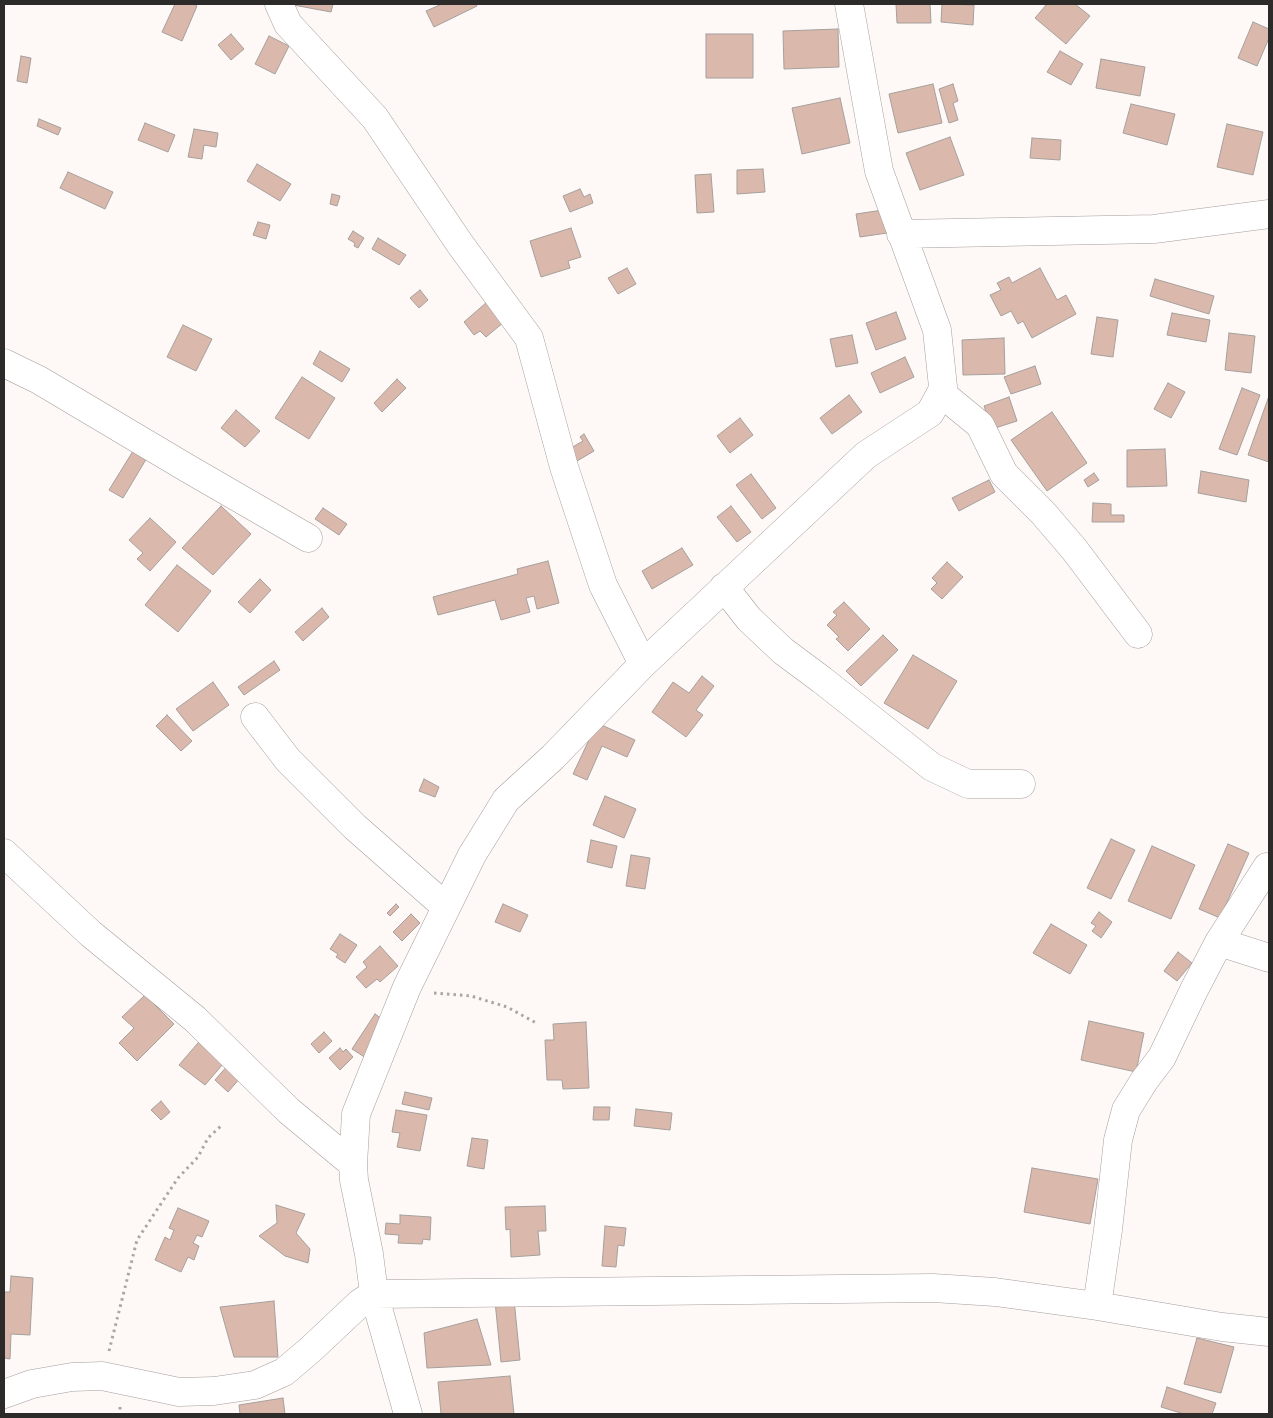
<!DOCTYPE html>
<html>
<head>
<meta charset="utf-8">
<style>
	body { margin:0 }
	#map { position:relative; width:1273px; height:1418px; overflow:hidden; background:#fef9f6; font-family:"PT Sans Narrow",sans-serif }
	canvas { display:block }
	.frame { position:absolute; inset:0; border:5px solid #2d2b2a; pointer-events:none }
</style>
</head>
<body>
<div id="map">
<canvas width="1273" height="1418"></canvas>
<div class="frame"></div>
</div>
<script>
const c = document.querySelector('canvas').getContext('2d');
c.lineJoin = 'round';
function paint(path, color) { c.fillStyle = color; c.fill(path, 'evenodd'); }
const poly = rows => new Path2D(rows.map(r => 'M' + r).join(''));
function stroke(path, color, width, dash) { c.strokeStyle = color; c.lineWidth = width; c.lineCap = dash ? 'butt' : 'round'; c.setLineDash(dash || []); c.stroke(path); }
const building = poly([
	[175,4,193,4,197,6,182,41,162,32,175,4],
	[288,4,333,4,331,12,288,4],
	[442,4,476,4,477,6,434,27,426,11,442,4],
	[896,4,930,4,931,23,897,23,896,4],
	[942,4,974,5,973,25,941,22,942,4],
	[1047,4,1075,4,1090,16,1066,44,1035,18,1047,4],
	[1253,22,1269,29,1269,38,1257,66,1238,58,1253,22],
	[838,29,839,67,784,69,783,31,838,29],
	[231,34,244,49,231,60,218,45,231,34],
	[706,34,753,34,753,78,706,78,706,34],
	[269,36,289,46,275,74,255,64,269,36],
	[1060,51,1083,64,1071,85,1047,72,1060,51],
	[21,56,31,58,27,83,17,81,21,56],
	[1101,59,1145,67,1140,96,1096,88,1101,59],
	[933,84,942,123,898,133,889,94,933,84],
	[953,84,958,101,953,103,958,120,949,123,939,89,953,84],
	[840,98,850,143,802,154,792,108,840,98],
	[1131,104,1175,114,1167,145,1123,133,1131,104],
	[39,119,61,128,58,135,37,126,39,119],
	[145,123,175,135,168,152,138,140,145,123],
	[1227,124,1263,132,1253,175,1217,167,1227,124],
	[194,129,218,133,216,147,204,145,202,159,188,157,194,129],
	[950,137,964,175,920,190,906,153,950,137],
	[1032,138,1061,140,1060,160,1030,158,1032,138],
	[257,164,291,184,280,201,247,181,257,164],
	[763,169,765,192,737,194,737,170,763,169],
	[68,172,113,192,105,209,60,188,68,172],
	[711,174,714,212,697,213,695,175,711,174],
	[580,189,584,197,590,194,593,203,570,212,563,196,580,189],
	[332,194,340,196,337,206,330,204,332,194],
	[883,210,887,233,860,237,856,214,883,210],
	[258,222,270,225,266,239,253,235,258,222],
	[571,228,581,257,568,261,570,268,541,277,530,241,571,228],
	[353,231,364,238,358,248,354,246,355,243,348,239,353,231],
	[378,238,406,255,399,265,372,249,378,238],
	[627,268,636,284,618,294,608,278,627,268],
	[1040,268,1057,300,1066,295,1076,314,1032,338,1023,321,1018,324,1011,311,1001,316,990,295,1001,290,997,283,1009,277,1012,283,1040,268],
	[1155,279,1214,296,1209,314,1150,296,1155,279],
	[420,290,428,300,419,308,410,298,420,290],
	[487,302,504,322,486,337,480,331,474,335,464,322,487,302],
	[896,312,906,339,876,350,866,323,896,312],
	[1172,313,1210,320,1206,342,1167,335,1172,313],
	[1097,317,1118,320,1113,357,1091,354,1097,317],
	[183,325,212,339,196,371,167,357,183,325],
	[1229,333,1255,336,1251,373,1225,370,1229,333],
	[852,335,858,363,836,367,830,339,852,335],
	[1004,338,1005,374,963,375,962,340,1004,338],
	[320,351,350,369,342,382,313,364,320,351],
	[905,357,914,377,880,393,871,373,905,357],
	[1035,366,1041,384,1011,394,1004,377,1035,366],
	[302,377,335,398,309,439,275,418,302,377],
	[397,379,406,388,382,412,374,403,397,379],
	[1168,383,1185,392,1171,418,1154,409,1168,383],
	[1242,388,1260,395,1237,455,1219,449,1242,388],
	[849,395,862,412,832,434,820,418,849,395],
	[1269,396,1269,462,1248,455,1269,396],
	[1009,397,1017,421,992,429,984,406,1009,397],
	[236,410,260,431,245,447,221,428,236,410],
	[1052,412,1087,463,1047,491,1011,440,1052,412],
	[740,418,753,435,730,453,717,436,740,418],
	[584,434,594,451,577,461,569,449,583,441,580,437,584,434],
	[138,443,151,451,123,498,109,490,138,443],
	[1165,449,1167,486,1127,487,1127,450,1165,449],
	[1201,471,1249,480,1246,502,1198,493,1201,471],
	[1094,473,1099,480,1088,487,1084,480,1094,473],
	[751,474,776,508,762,519,736,485,751,474],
	[989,480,995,492,959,511,952,498,989,480],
	[1093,503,1111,504,1111,515,1124,515,1124,522,1092,522,1093,503],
	[221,506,251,534,213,575,182,548,221,506],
	[731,506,751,532,737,542,717,517,731,506],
	[323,508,347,524,339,535,315,519,323,508],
	[150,518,176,542,150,571,137,559,143,553,129,540,150,518],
	[682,548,693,565,652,589,642,571,682,548],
	[548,561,559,603,537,609,534,596,526,598,530,612,501,620,495,600,438,615,433,597,518,574,517,569,548,561],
	[947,562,963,577,942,599,931,589,937,583,932,578,947,562],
	[177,565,211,591,178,632,145,605,177,565],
	[260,579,271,590,250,613,238,602,260,579],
	[844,602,870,629,848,651,836,639,839,637,827,625,837,615,833,612,844,602],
	[322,608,329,617,303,641,295,632,322,608],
	[883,635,898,650,861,686,846,671,883,635],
	[913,655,957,681,928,729,884,703,913,655],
	[274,661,280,670,244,695,238,687,274,661],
	[702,676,714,686,696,710,703,715,686,737,652,712,673,682,689,693,702,676],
	[213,682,229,705,193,731,176,709,213,682],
	[167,715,192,741,181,751,156,726,167,715],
	[597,723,635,740,627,757,602,746,587,780,573,774,597,723],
	[424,779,439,787,435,797,419,791,424,779],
	[605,796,636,809,624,838,593,825,605,796],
	[1111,839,1135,850,1111,899,1087,888,1111,839],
	[591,840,617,846,612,868,587,862,591,840],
	[1228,844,1249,853,1220,918,1199,909,1228,844],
	[1152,846,1195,865,1171,919,1128,901,1152,846],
	[631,855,650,858,645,889,626,886,631,855],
	[396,904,399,907,390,916,387,913,396,904],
	[503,904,528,915,520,932,495,922,503,904],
	[1099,912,1112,922,1101,938,1092,931,1096,926,1091,923,1099,912],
	[411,914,420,923,402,941,393,932,411,914],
	[1051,924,1087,945,1070,974,1033,953,1051,924],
	[340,934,357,945,345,963,336,957,338,954,330,949,340,934],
	[380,946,398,966,380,982,377,979,366,988,356,977,367,967,363,962,380,946],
	[1178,952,1192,963,1177,981,1164,971,1178,952],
	[145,995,174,1024,137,1061,119,1043,134,1028,122,1017,145,995],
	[375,1014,388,1023,366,1058,352,1049,375,1014],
	[1089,1021,1144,1033,1136,1072,1081,1060,1089,1021],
	[586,1022,589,1088,563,1089,562,1080,547,1080,545,1040,554,1040,553,1024,586,1022],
	[324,1032,332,1041,319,1053,311,1044,324,1032],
	[204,1036,229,1057,205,1085,179,1065,204,1036],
	[340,1048,343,1052,346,1049,353,1057,340,1070,329,1058,340,1048],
	[228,1065,241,1077,228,1092,215,1080,228,1065],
	[405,1092,432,1098,429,1110,402,1104,405,1092],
	[161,1101,170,1112,161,1120,151,1110,161,1101],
	[594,1107,610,1107,609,1120,593,1120,594,1107],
	[636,1109,672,1113,670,1130,634,1126,636,1109],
	[396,1110,427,1115,420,1151,397,1147,400,1133,392,1132,396,1110],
	[472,1138,488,1140,484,1169,467,1166,472,1138],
	[1032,1168,1098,1179,1090,1224,1024,1212,1032,1168],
	[276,1205,305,1214,296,1233,310,1249,308,1263,285,1256,259,1236,277,1223,276,1205],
	[545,1206,546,1231,538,1231,540,1255,511,1257,510,1229,506,1230,505,1207,545,1206],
	[178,1208,209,1221,202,1237,197,1235,193,1243,199,1246,194,1260,188,1257,181,1272,155,1260,165,1237,170,1240,174,1230,169,1228,178,1208],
	[400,1215,431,1217,430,1240,423,1239,422,1244,398,1243,399,1235,385,1234,386,1223,400,1224,400,1215],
	[605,1226,626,1228,624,1246,618,1245,616,1267,602,1266,605,1226],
	[11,1276,33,1278,30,1335,11,1334,10,1359,4,1358,4,1292,10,1292,11,1276],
	[514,1299,520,1360,501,1362,495,1301,514,1299],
	[274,1301,278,1357,234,1357,220,1307,274,1301],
	[477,1319,491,1365,427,1368,424,1333,477,1319],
	[1197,1338,1234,1347,1221,1393,1184,1384,1197,1338],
	[510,1376,514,1414,441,1414,438,1382,510,1376],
	[1167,1387,1216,1403,1212,1414,1184,1414,1161,1407,1167,1387],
	[283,1398,285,1414,240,1414,239,1405,283,1398]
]);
paint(building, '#dab9ac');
stroke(building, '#a59f9c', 1);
const minor = poly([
	[279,4,288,24,375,118,460,244,529,338,564,467,603,585,643,664],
	[901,234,1154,229,1269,214],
	[4,363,39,380,187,468,308,538],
	[941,393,980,425,1004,474,1043,513,1074,549,1138,634],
	[724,587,749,619,783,651,822,680,932,767,968,784,1021,784],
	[255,717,288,760,355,827,446,907],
	[4,853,91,934,195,1019,289,1111,353,1164],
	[1219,942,1269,958],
	[1097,1306,1108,1230,1118,1140,1126,1110,1144,1081,1162,1057,1194,990,1219,942,1267,867],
	[4,1394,32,1384,72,1377,102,1376,179,1392,214,1391,255,1385,284,1372,310,1350,360,1303,374,1294,933,1288,995,1292,1097,1306,1222,1327,1269,1332],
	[408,1414,374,1294,369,1254,354,1180,353,1164,356,1114,407,987,472,855,506,800,553,757,643,664,866,455,930,413,941,393,943,387,937,330,879,171,849,4]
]);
stroke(minor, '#a59e9c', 29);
stroke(poly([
	[434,993,471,996,507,1007,538,1024],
	[109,1351,137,1240,178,1178,198,1157,208,1138,223,1124],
	[120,1407,120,1414]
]), '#aaa6a4', 3, [2.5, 4]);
stroke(minor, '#fff', 28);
</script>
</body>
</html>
